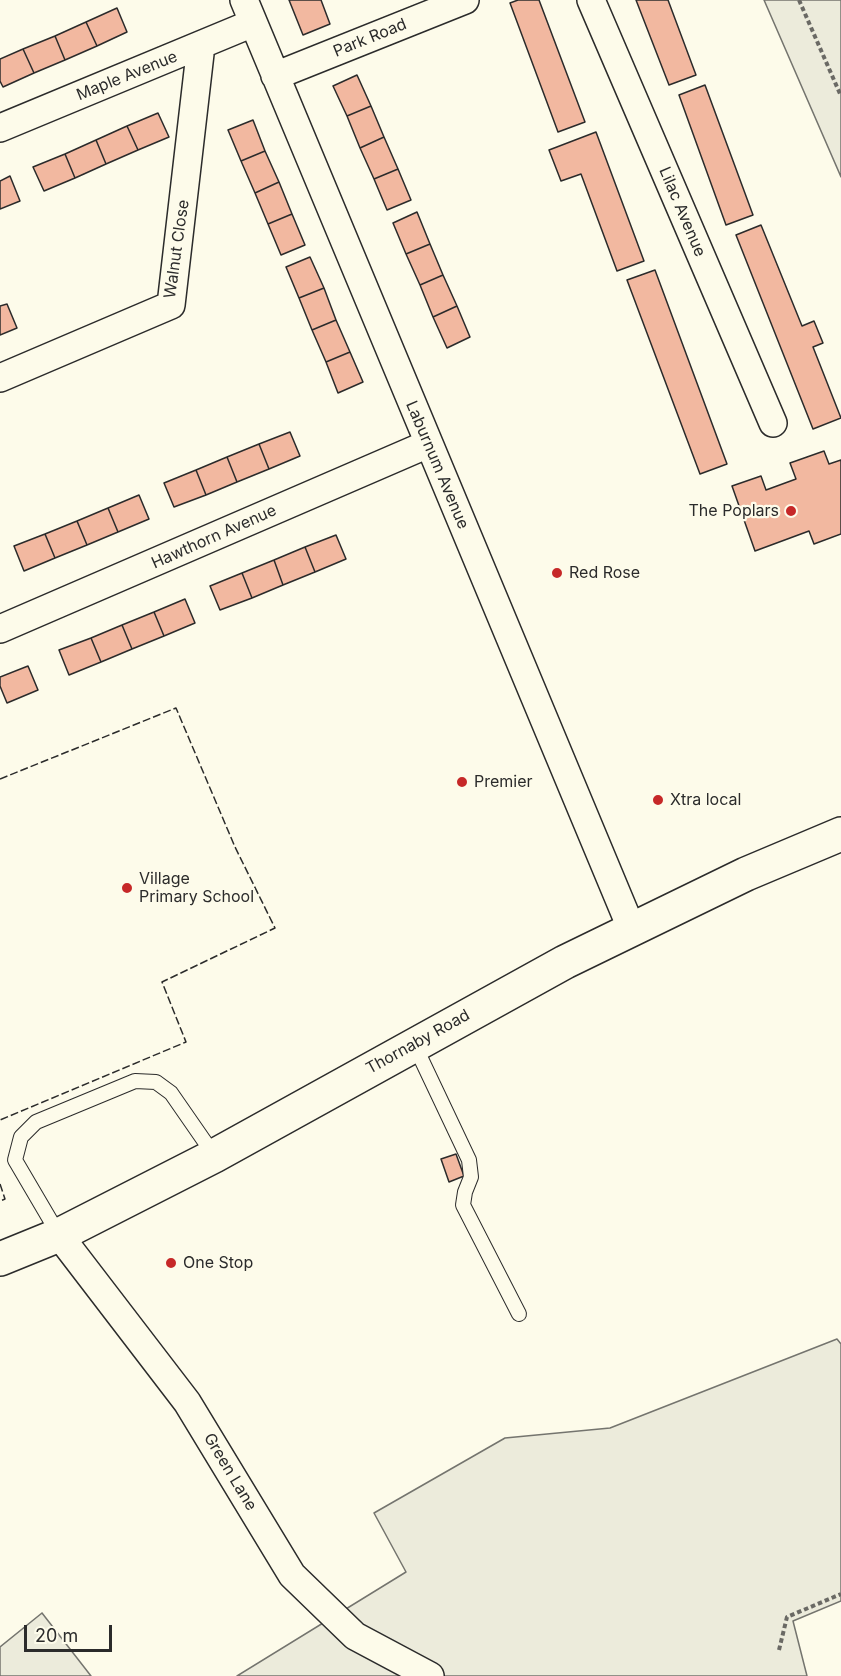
<!DOCTYPE html>
<html>
<head>
<meta charset="utf-8">
<style>
	body { margin:0 }
	#map { position:relative; width:841px; height:1676px; overflow:hidden; background:#fdfbea; font-family:Inter,sans-serif }
	canvas { display:block }
	.scale { position:absolute; left:24px; top:1625px; width:88px; height:27px; box-sizing:border-box; border:3px solid #2b2b2b; border-top:0; padding-left:8px; font-size:18px; line-height:21px; white-space:nowrap; color:#2b2b2b; -webkit-text-stroke:4px #fdfbea; paint-order:stroke }
</style>
</head>
<body>
<div id="map">
<canvas width="841" height="1676"></canvas>
<div class="scale">20 m</div>
</div>
<script>
const c = document.querySelector('canvas').getContext('2d');
c.lineJoin = 'round';
function paint(path, color) { c.fillStyle = color; c.fill(path, 'evenodd'); }
const poly = rows => new Path2D(rows.map(r => 'M' + r).join(''));
function stroke(path, color, width, dash) { c.strokeStyle = color; c.lineWidth = width; c.lineCap = dash ? 'butt' : 'round'; c.setLineDash(dash || []); c.stroke(path); }
function drawText(font, color, halo, rows, align = 'center') {
  c.font = font + ' Inter,sans-serif'; c.lineWidth = 4.5; c.setLineDash([]); c.textBaseline = 'middle'; c.strokeStyle = halo; c.fillStyle = color; for (const [text, x, y, turn = 0] of rows) {
    c.save(); c.translate(x, y); c.rotate((+turn || 0) * Math.PI / 180); c.textAlign = isNaN(turn) ? turn : align; if (halo) c.strokeText(text, 0, 0); c.fillText(text, 0, 0); c.restore();
  }
}
const green = poly([
	[764,0,841,0,841,177,764,0],
	[837,1339,841,1344,841,1601,793,1621,807,1676,237,1676,406,1572,374,1513,505,1438,610,1428,837,1339],
	[42,1613,91,1676,0,1676,0,1647,42,1613]
]);
paint(green, '#ecebdb');
stroke(green, '#74746e', 1.5);
const building = poly([
	[289,0,321,0,330,24,303,35,289,0],
	[518,0,539,0,585,122,558,132,510,3,518,0],
	[636,0,668,0,696,75,669,85,636,0],
	[117,8,127,32,97,46,86,22,117,8],
	[86,22,97,46,65,60,55,36,86,22],
	[55,36,65,60,34,73,23,49,55,36],
	[23,49,34,73,3,87,0,81,0,59,23,49],
	[357,75,371,106,347,116,333,86,357,75],
	[705,85,753,215,726,225,679,95,705,85],
	[371,106,384,137,360,148,347,116,371,106],
	[158,113,169,137,138,150,127,126,158,113],
	[253,120,265,151,241,161,228,130,253,120],
	[127,126,138,150,106,164,96,140,127,126],
	[596,132,644,261,617,271,581,174,561,181,549,150,596,132],
	[384,137,398,169,374,179,360,148,384,137],
	[96,140,106,164,75,178,65,154,96,140],
	[265,151,279,182,255,193,241,161,265,151],
	[65,154,75,178,44,191,33,167,65,154],
	[398,169,411,200,387,210,374,179,398,169],
	[10,176,20,201,0,209,0,181,10,176],
	[279,182,292,214,268,224,255,193,279,182],
	[417,212,430,244,406,254,393,223,417,212],
	[292,214,305,245,281,255,268,224,292,214],
	[761,225,802,326,814,321,823,343,813,347,841,418,813,429,736,235,761,225],
	[430,244,443,275,420,285,406,254,430,244],
	[310,257,324,288,299,298,286,267,310,257],
	[655,270,727,464,700,474,627,280,655,270],
	[443,275,457,306,433,317,420,285,443,275],
	[324,288,336,320,312,330,299,298,324,288],
	[7,304,17,328,0,335,0,306,7,304],
	[457,306,470,337,447,348,433,317,457,306],
	[336,320,350,352,326,362,312,330,336,320],
	[350,352,363,382,338,393,326,362,350,352],
	[290,432,300,456,269,469,259,444,290,432],
	[259,444,269,469,237,482,227,457,259,444],
	[824,451,829,464,841,460,841,534,814,544,809,531,755,551,732,486,761,476,766,490,796,479,790,463,824,451],
	[227,457,237,482,206,495,196,470,227,457],
	[196,470,206,495,174,507,164,483,196,470],
	[139,495,149,519,118,532,108,508,139,495],
	[108,508,118,532,87,545,77,521,108,508],
	[77,521,87,545,55,558,45,534,77,521],
	[45,534,55,558,24,571,14,546,45,534],
	[336,535,346,559,315,572,305,547,336,535],
	[305,547,315,572,283,585,274,560,305,547],
	[274,560,283,585,252,598,242,573,274,560],
	[242,573,252,598,220,610,210,586,242,573],
	[185,599,195,623,164,636,154,612,185,599],
	[154,612,164,636,132,649,122,625,154,612],
	[122,625,132,649,101,662,91,638,122,625],
	[91,638,101,662,69,675,59,650,91,638],
	[28,666,38,690,7,703,0,686,0,677,28,666],
	[456,1154,464,1176,449,1182,441,1159,456,1154]
]);
paint(building, '#f2b8a0');
stroke(building, '#2b2b2b', 1.5);
const lane = poly([
	[415,1046,469,1160,471,1177,465,1192,463,1205,519,1314],
	[59,1235,15,1160,21,1137,36,1122,135,1081,156,1082,171,1093,214,1155]
]);
const street = poly([
	[244,0,632,930],
	[591,0,773,423],
	[275,76,465,0],
	[0,128,253,23],
	[0,378,171,305,201,45],
	[0,629,428,444],
	[59,1235,187,1402,292,1575,355,1636,430,1676]
]);
const secondary = poly([
	[0,1259,59,1235,214,1156,565,962,746,874,841,834]
]);
stroke(lane, '#2b2b2b', 16);
stroke(street, '#2b2b2b', 30);
stroke(secondary, '#2b2b2b', 36);
stroke(poly([
	[799,0,841,96],
	[779,1650,787,1617,841,1594]
]), '#6a6964', 4, [4.5, 3]);
stroke(lane, '#fdfbea', 14);
stroke(street, '#fdfbea', 27);
stroke(secondary, '#fdfbea', 33);
stroke(poly([
	[0,779,176,708,235,847,275,928,162,982,186,1042,0,1120],
	[0,1184,5,1199,0,1201]
]), '#2b2b2b', 1.5, [8, 3]);
for (const [x, y, r, color] of [
	[791,511,6,"#c62828"],
	[557,573,6,"#c62828"],
	[462,782,6,"#c62828"],
	[658,800,6,"#c62828"],
	[127,888,6,"#c62828"],
	[171,1263,6,"#c62828"]
]) { const dot = new Path2D(); dot.arc(x, y, r, 0, 2 * Math.PI); c.fillStyle = color; c.fill(dot); stroke(dot, '#fdfbea', 2); }
drawText('16px', '#2b2b2b', '#fdfbea', [
	["Park Road",370,38,-22],
	["Maple Avenue",127,76,-22],
	["Lilac Avenue",682,212,67],
	["Walnut Close",177,249,-82],
	["Laburnum Avenue",437,465,67],
	["Hawthorn Avenue",214,537,-24],
	["Thornaby Road",418,1042,-29],
	["Green Lane",230,1472,59]
]);
drawText('16px', '#2b2b2b', '#fdfbea', [
	["The Poplars",779,511,"right"],
	["Red Rose",569,573],
	["Premier",474,782],
	["Xtra local",670,800],
	["Village",139,879],
	["Primary School",139,897],
	["One Stop",183,1263]
], 'left');
</script>
</body>
</html>
